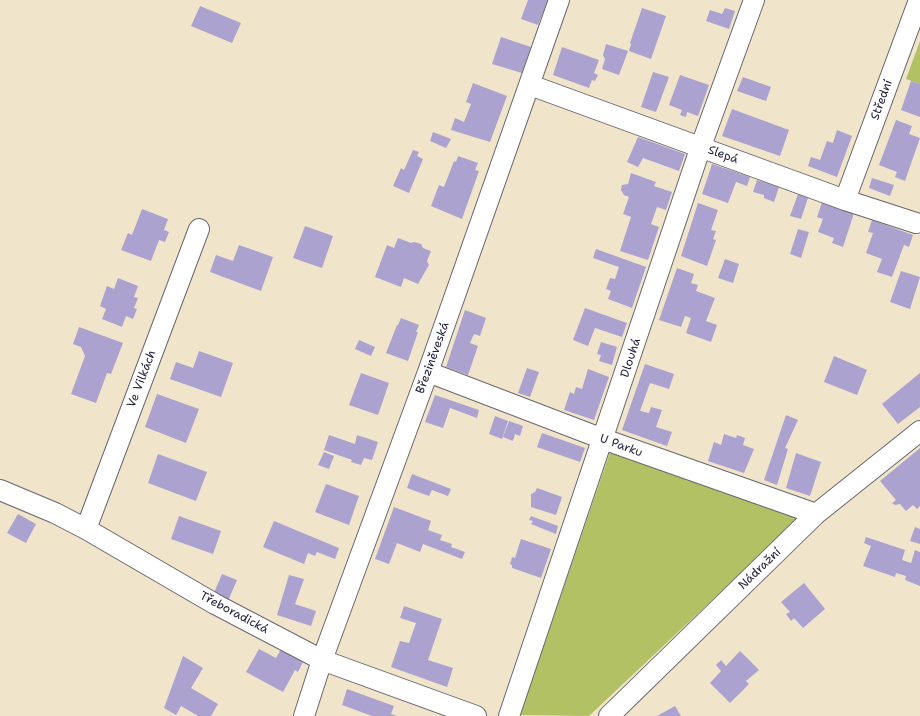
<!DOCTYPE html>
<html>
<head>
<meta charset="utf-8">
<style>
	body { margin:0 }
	canvas { display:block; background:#f0e5ca }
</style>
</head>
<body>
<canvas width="920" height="716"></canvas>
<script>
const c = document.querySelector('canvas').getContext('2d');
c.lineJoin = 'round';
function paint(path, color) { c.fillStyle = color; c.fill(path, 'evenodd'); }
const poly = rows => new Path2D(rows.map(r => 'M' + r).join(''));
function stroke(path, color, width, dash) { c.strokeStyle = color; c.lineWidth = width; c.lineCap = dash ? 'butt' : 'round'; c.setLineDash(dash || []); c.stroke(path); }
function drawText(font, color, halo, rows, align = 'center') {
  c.font = font + ' "Shantell Sans",sans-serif'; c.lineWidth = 4; c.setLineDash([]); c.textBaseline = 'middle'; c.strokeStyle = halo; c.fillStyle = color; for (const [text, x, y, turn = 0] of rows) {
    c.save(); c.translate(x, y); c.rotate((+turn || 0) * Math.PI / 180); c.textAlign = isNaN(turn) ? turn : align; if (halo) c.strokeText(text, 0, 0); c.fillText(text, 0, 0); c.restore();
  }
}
paint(poly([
	[920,41,920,84,906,79],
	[610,452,798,519,589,716,520,715]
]), '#b1c164');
paint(poly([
	[528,0,548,0,538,25,521,19],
	[200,6,241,23,232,43,191,26],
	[642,8,666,16,651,59,629,51,631,44,630,43],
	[725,8,735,11,729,29,706,21,710,10,722,14],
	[501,37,531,47,522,73,492,64],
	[606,44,628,51,619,75,602,69,605,59,603,55],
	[562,47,599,60,594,73,598,75,595,81,592,80,589,88,553,75],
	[653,72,669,77,656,112,641,107],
	[680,75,709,85,698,116,687,112,686,117,680,115,682,110,669,105],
	[743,77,771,87,766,101,737,91],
	[911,81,920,84,920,117,901,110],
	[473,83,507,96,490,142,451,130,455,118,464,122,471,104,466,102],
	[732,109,789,130,780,156,722,136],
	[896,120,912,126,909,134,920,138,905,181,895,177,897,172,879,165],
	[837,130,852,136,837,177,808,166,811,157,820,160,827,141,833,143],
	[433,132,451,139,446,148,430,141],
	[638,137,685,154,679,171,643,158,638,167,627,162],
	[413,150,419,152,417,156,423,159,409,193,393,186,401,168,404,170],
	[458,156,478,163,475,170,479,171,462,219,431,206,439,185,444,187,454,161,456,162],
	[712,164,750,177,747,186,736,182,728,203,702,194],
	[631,173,656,182,654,186,672,192,666,210,657,207,651,224,659,227,648,260,620,251,631,217,623,214,629,197,624,195,621,190,622,185,628,184],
	[872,178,894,185,890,196,869,188],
	[757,180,779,187,774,202,764,198,764,195,753,192],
	[798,194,808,198,801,219,790,216],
	[822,202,854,213,843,247,832,243,834,238,818,232,823,219,817,217],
	[698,203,718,210,711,230,716,231,713,239,716,240,707,266,681,256],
	[142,209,168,219,164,230,169,232,165,242,159,240,151,261,121,250,128,233,132,235],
	[872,220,913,235,909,247,904,245,892,277,877,272,882,259,866,253,873,233,868,232],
	[305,226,333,236,322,268,293,258],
	[798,229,809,232,801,258,790,254],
	[398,238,411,243,414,242,421,244,423,248,431,251,427,261,429,265,418,284,404,278,401,287,375,277,387,245,394,248],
	[239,245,273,257,261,291,210,272,216,255,233,261],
	[596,249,646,267,632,308,608,299,611,291,606,289,610,278,615,279,619,267,593,258],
	[725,259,739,264,733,283,718,278],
	[677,268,694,274,691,283,698,285,696,291,715,298,706,321,717,325,711,342,686,333,691,318,685,316,681,327,659,320],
	[901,271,920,277,910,309,890,302],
	[118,278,138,286,134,297,138,298,134,308,137,309,133,319,126,316,122,327,102,319,106,309,100,306,107,286,114,289],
	[585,308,627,323,622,337,595,328,588,346,573,340],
	[465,310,486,318,480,336,474,334,470,343,478,346,468,375,446,367],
	[401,318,419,325,416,332,418,332,408,361,386,353,397,325,398,325],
	[79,327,123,343,111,374,107,373,96,403,71,394,85,356,81,347,73,344],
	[359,340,375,347,371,356,355,349],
	[601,342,617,347,612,365,599,361,601,355,597,354],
	[199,351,233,363,221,397,170,379,176,362,193,368],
	[834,356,867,370,857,395,824,382],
	[645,364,674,374,669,389,650,383,640,411,649,413,651,407,662,410,656,427,672,432,667,446,622,430],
	[527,368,539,372,530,397,518,393],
	[588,369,609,377,594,420,564,410,570,392,574,394,576,387,582,389],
	[361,373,389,383,378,415,349,405],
	[920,373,920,407,898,424,882,404],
	[157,394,199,409,186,443,145,427],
	[435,395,479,410,477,418,450,408,443,428,425,422],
	[786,415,798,420,785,448,788,449,777,485,764,480],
	[495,416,508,421,502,439,489,434],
	[509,421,523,426,520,436,515,434,513,441,503,437],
	[542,433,585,448,580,462,537,447],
	[724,434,736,438,737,435,745,438,743,445,754,449,744,473,708,461,714,442,721,445],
	[329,435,355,444,357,435,378,442,372,460,364,458,361,465,351,462,352,460,324,450],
	[920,448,920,506,917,509,913,505,906,511,900,504,895,505,892,503,896,500,880,481],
	[324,452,334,456,329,469,318,465],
	[796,453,821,462,810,496,786,488],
	[158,454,207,472,196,501,148,483],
	[412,474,451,489,448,496,432,490,429,496,407,488],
	[326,484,359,496,349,525,315,512],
	[537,488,562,497,556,515,531,507,531,494,535,492],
	[394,507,431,521,428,530,442,535,440,540,452,544,451,547,465,552,462,559,423,544,420,552,397,543,389,564,375,559],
	[18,514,36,524,26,543,7,533],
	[179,516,221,531,213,554,171,539],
	[531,516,558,526,556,534,531,524,533,521,529,520],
	[274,521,339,548,335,559,317,552,315,556,308,553,304,564,263,547],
	[915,527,920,529,920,544,910,541],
	[866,537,905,550,902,560,911,563,915,550,920,552,920,586,905,580,906,576,896,573,895,577,863,566,871,546,864,543],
	[521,539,551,549,541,578,512,568,512,565,510,564,512,557,515,558],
	[222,574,237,580,228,601,213,595],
	[289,575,304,579,295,604,316,611,311,626,277,615],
	[804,583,825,609,803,628,794,618,791,621,786,614,790,612,781,602],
	[404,606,442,619,428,660,453,668,447,687,391,667,400,641,409,643,416,623,400,618],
	[259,649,276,658,281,649,303,662,298,672,295,670,283,692,246,672],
	[740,651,759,670,746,681,749,684,730,703,710,683,721,671,716,665,721,660,726,666],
	[183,656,203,668,191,688,218,704,211,716,198,716,181,706,176,715,164,708],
	[347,689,394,706,391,714,397,716,372,716,342,705],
	[675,706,681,716,657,716]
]), '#aca2d0');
const street = poly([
	[530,85,845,200,916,223],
	[845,200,919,0],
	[428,372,603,439,816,514],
	[0,490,55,513,86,529,215,604,322,660,476,716],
	[86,529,199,229],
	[304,716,322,660,428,372,559,0],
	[509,716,701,146,754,0],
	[609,716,816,514,920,431]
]);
stroke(street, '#6a666d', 22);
stroke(street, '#fff', 20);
drawText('12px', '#22223b', '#fff', [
	["Střední",882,100,-70],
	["Slepá",723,155,20],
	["Březiněveská",433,358,-70],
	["Dlouhá",631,358,-72],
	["Ve Vilkách",142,379,-69],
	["U Parku",621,446,20],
	["Nádražní",760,569,-44],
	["Třeboradická",234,613,28]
]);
</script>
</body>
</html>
